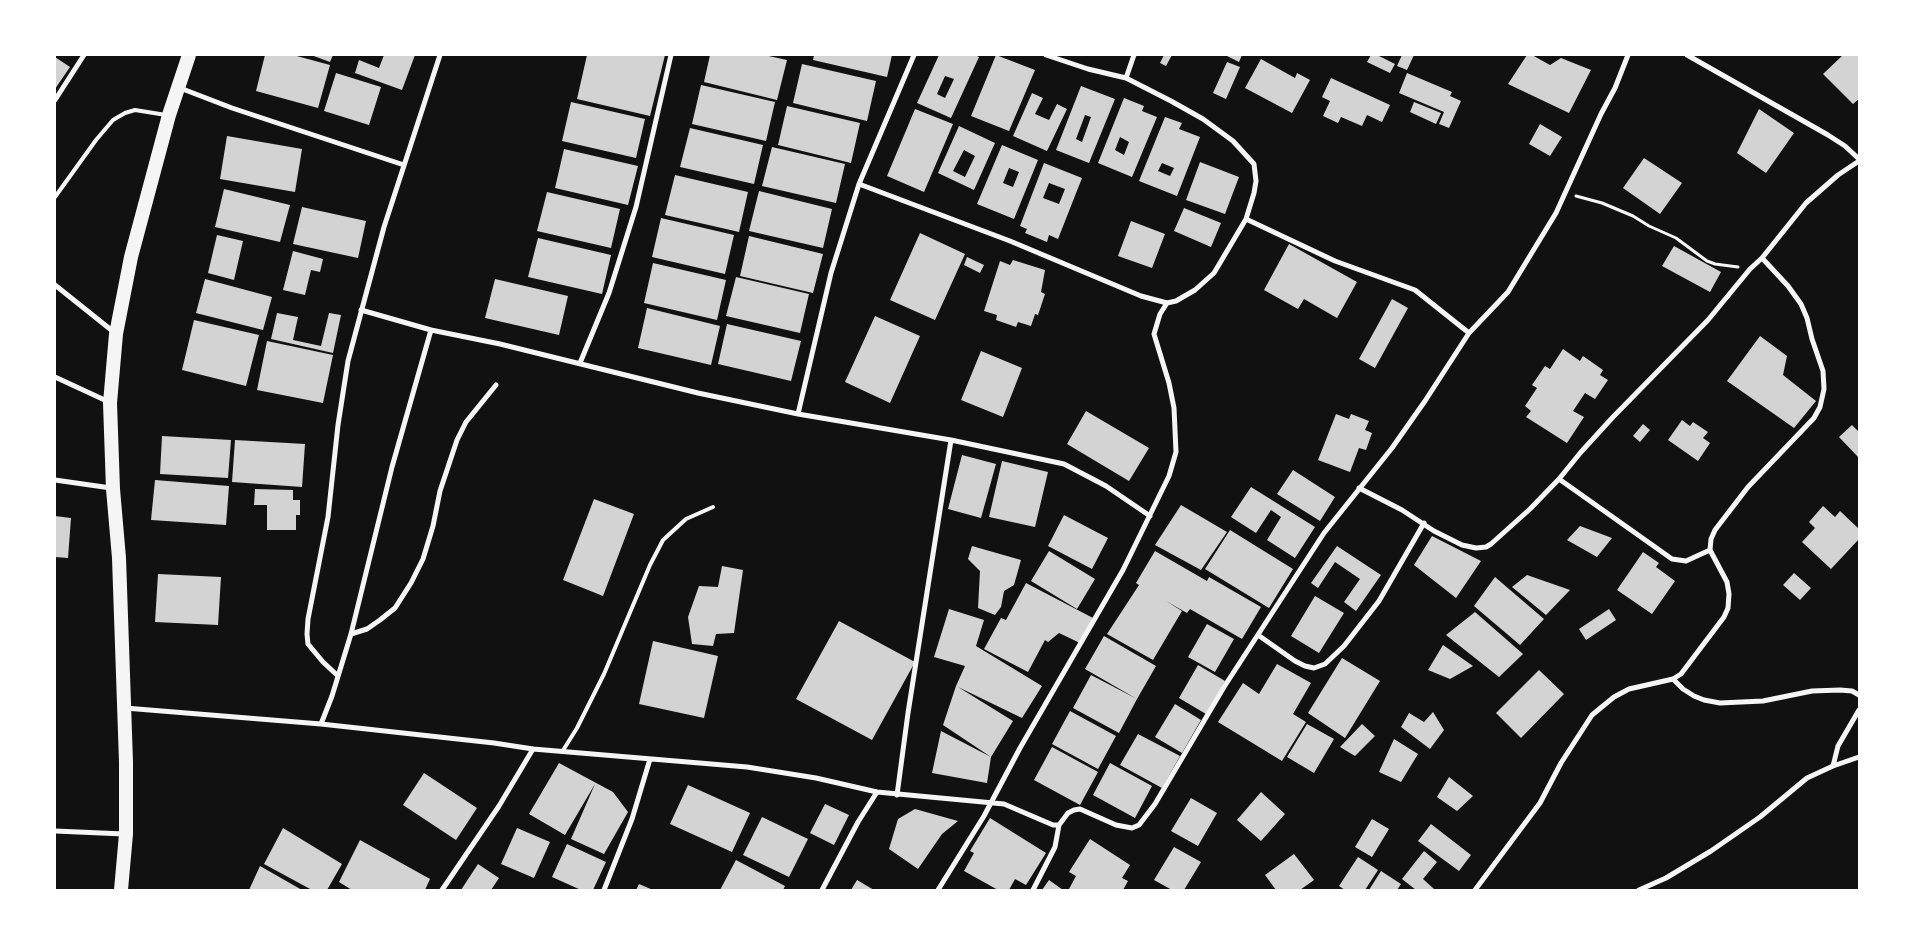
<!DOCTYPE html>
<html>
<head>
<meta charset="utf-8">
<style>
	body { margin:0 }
	#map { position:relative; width:1914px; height:945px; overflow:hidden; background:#111; font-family:"Asap Condensed",sans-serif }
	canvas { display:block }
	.frame { position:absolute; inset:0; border:56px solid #fff; pointer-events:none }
</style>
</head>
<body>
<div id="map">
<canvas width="1914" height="945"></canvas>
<div class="frame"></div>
</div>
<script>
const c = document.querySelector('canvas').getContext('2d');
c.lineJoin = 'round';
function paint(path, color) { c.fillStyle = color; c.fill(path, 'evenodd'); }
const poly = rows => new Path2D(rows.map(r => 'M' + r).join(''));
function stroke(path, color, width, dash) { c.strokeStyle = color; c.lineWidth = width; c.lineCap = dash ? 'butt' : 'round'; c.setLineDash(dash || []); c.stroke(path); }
paint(poly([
	[265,55,293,55,330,65,318,108,256,91],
	[311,55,333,55,330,62],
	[384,55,415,55,402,90,355,73,359,60,379,68],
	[587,55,665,55,650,116,577,99],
	[710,55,764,55,787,60,777,100,704,82],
	[814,55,892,55,887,77,813,60],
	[939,55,975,55,979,57,951,118,917,103],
	[945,76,954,79,945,98,937,94],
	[996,55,1035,70,1009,131,971,116],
	[1164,55,1172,55,1166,66,1160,63],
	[1225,55,1242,55,1239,62],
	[1371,55,1377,55,1395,64,1390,73,1367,62],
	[1402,55,1414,55,1407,70,1397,66],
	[1527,55,1532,55,1550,65,1561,58,1591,70,1569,113,1508,84],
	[1843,55,1859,55,1859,99,1853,104,1823,74],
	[55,57,70,67,55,89],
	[1261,59,1295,78,1297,73,1310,80,1292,113,1245,88],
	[1227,62,1240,67,1226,99,1213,93],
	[802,64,876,81,867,121,793,103],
	[336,73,381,87,369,125,324,111],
	[1407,73,1452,92,1450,96,1461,101,1449,128,1439,124,1444,112,1399,93],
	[1331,78,1390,105,1382,122,1367,115,1362,126,1341,117,1338,123,1323,116,1330,101,1322,97],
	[701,85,775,102,766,141,692,124],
	[1081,86,1115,99,1089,163,1056,150],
	[1085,115,1091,117,1082,142,1076,139],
	[1032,93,1043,98,1035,114,1049,120,1057,104,1067,109,1047,151,1013,136],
	[1124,98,1144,106,1142,111,1157,117,1132,177,1098,163],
	[1120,137,1129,142,1124,155,1115,150],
	[571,102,645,119,636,158,562,141],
	[1414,102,1441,113,1436,124,1410,112],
	[787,106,860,123,851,163,778,145],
	[915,109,953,124,924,192,887,176],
	[1759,109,1794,133,1766,173,1737,153],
	[1165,117,1182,123,1179,129,1200,137,1177,196,1139,181],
	[1162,163,1174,168,1170,176,1158,171],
	[1540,124,1562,137,1550,156,1529,144],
	[959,126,995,143,974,190,938,173],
	[964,150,975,156,965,177,953,171],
	[690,128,763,145,754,184,680,167],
	[227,136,302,149,295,192,220,179],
	[1002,145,1038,160,1014,219,977,204],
	[1009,168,1019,172,1013,187,1003,183],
	[772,147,845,164,836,203,762,186],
	[564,149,638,166,628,205,555,188],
	[1644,158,1682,183,1660,214,1623,188],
	[1200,162,1239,177,1225,214,1186,200],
	[1044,163,1082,178,1058,239,1049,235,1047,242,1025,233,1027,229,1020,226],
	[1049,183,1065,189,1059,204,1043,198],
	[675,175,748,192,739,232,665,215],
	[224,189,290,205,280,242,215,227],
	[759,191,832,209,823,248,749,231],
	[547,192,620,209,611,248,537,231],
	[302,207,366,221,358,258,293,244],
	[1184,208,1221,223,1211,247,1174,231],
	[661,218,734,235,725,274,652,257],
	[1131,221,1165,234,1152,268,1118,256],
	[920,233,965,254,935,320,890,300],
	[217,235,243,241,234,280,208,273],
	[749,236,823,254,813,293,740,276],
	[538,238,611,255,602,294,528,277],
	[1289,244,1357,282,1337,318,1304,299,1298,309,1264,290],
	[1674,246,1721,272,1710,292,1662,266],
	[293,251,323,259,320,272,311,270,305,295,283,290],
	[967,257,984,265,980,273,964,265],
	[1013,260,1045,270,1041,292,1045,294,1038,315,1035,314,1031,326,1018,322,1016,327,996,320,997,315,984,311,1000,261,1010,265],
	[653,263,726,280,717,320,644,303],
	[736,277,809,294,800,333,726,316],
	[205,279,272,297,263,330,196,313],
	[495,279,568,296,559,335,485,318],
	[1392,299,1408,308,1375,368,1359,359],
	[647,308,720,326,711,365,638,348],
	[277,313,298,317,293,340,321,346,329,313,341,315,333,353,271,339],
	[875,316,920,336,890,403,845,382],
	[194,320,259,335,246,386,182,370],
	[727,324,801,341,791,381,718,364],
	[1760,336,1787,356,1783,375,1816,401,1794,428,1727,381],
	[267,341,333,355,323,403,257,390],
	[1563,349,1580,361,1583,356,1603,370,1600,375,1608,380,1595,399,1585,393,1573,411,1584,417,1567,443,1526,417,1531,411,1525,406,1537,388,1532,385,1545,366,1550,369],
	[981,351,1022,368,1003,417,961,400],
	[1086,411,1149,448,1129,481,1067,444],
	[1336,414,1349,419,1351,414,1369,421,1365,430,1372,433,1366,450,1359,448,1350,472,1318,460],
	[1682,420,1690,426,1693,422,1708,432,1703,438,1710,443,1698,461,1668,440],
	[1643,424,1650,430,1640,442,1633,436],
	[1852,425,1858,431,1859,430,1859,458,1839,437],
	[162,436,231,440,228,478,160,474],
	[235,440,305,444,302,487,232,482],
	[962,455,996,464,981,518,948,509],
	[1002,461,1048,472,1035,527,989,517],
	[1293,470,1335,497,1320,521,1277,494],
	[155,480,229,486,226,525,151,520],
	[1251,487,1315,527,1295,558,1267,540,1281,517,1271,510,1256,533,1231,517],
	[255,489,293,490,293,500,300,500,300,515,296,515,296,530,267,530,267,505,254,505],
	[594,499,634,514,603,596,563,580],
	[1181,505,1227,532,1201,570,1155,545],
	[1823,506,1835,517,1840,511,1859,529,1859,539,1831,569,1802,542,1815,528,1809,522],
	[1064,515,1108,538,1092,569,1048,546],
	[55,516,71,518,68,558,55,557],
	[1580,526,1612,538,1597,557,1567,540],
	[1230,530,1293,569,1269,608,1205,569],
	[1432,536,1481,561,1456,598,1414,565],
	[972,546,1021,560,1014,585,1004,591,1001,607,995,615,978,608,980,571,968,559],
	[1337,546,1381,575,1356,611,1344,602,1360,579,1335,562,1318,588,1311,583],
	[1049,551,1095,579,1077,609,1031,581],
	[1155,551,1207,581,1209,577,1261,607,1242,639,1190,609,1187,613,1166,601,1182,611,1153,660,1107,634,1139,585,1136,583],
	[1643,552,1659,563,1656,567,1675,581,1652,614,1617,590],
	[722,566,743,570,734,633,716,634,713,646,692,644,688,617,699,586,718,587],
	[1794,573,1811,588,1800,600,1783,585],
	[158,574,221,577,218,625,155,622],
	[1527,575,1570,590,1546,615,1512,587],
	[1495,577,1544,619,1520,645,1474,606],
	[1026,583,1093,618,1080,643,1059,633,1048,642,1045,640,1028,672,984,649,1001,618,1006,620],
	[1315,596,1344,613,1319,653,1291,636],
	[949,609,984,620,976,646,1042,686,1022,718,958,687,1013,721,991,757,943,725,956,686,965,666,934,657],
	[1609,609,1616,620,1586,640,1579,629],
	[1475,612,1523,654,1499,677,1446,635],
	[839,621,915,662,872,740,796,699],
	[1207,624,1234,639,1215,672,1188,657],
	[1104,636,1156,666,1137,699,1085,669],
	[653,641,718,656,704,718,639,704],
	[1443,645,1473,666,1450,679,1428,670],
	[1342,658,1380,681,1345,738,1308,713],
	[1277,664,1311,683,1293,714,1306,722,1282,761,1218,722,1243,683,1259,694],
	[1198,665,1225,681,1206,714,1179,698],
	[1539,670,1564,694,1521,738,1496,713],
	[1091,675,1137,699,1119,733,1073,708],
	[1175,704,1201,720,1182,753,1155,737],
	[1070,711,1116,736,1098,769,1052,744],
	[1433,712,1444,730,1430,749,1401,727,1409,713,1424,722],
	[1307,724,1334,739,1314,773,1287,757],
	[1362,724,1375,736,1355,756,1340,747],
	[941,731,991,757,987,783,932,773],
	[1138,734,1180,756,1162,788,1120,765],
	[1394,739,1418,754,1401,782,1379,772],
	[1052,747,1098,772,1080,805,1034,780],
	[559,763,613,792,628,812,604,854,571,839,595,784,565,835,529,814],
	[1110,763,1152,786,1135,818,1093,795],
	[424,773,477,808,456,840,403,805],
	[1449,777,1473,796,1457,811,1437,797],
	[688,785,750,813,732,852,670,824],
	[1261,792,1285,814,1261,841,1237,820],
	[1191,798,1217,813,1198,846,1171,831],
	[825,804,849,815,834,845,810,833],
	[915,809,958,821,942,834,918,869,889,849,898,819],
	[762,817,808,839,789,877,743,855],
	[990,818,1046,853,1026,885,1015,879,1009,890,998,890,964,871,974,853,970,851],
	[1372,819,1389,829,1372,857,1355,847],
	[1431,824,1471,855,1459,871,1418,841],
	[283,828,342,864,327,890,312,890,264,864],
	[517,828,550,842,534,878,501,864],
	[1090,839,1130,865,1122,878,1128,881,1123,890,1069,889,1076,876,1069,872],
	[360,840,430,879,425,890,352,890,339,882],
	[567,844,606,862,593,890,581,890,552,877],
	[1174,847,1201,862,1184,890,1172,890,1154,880],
	[1424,851,1437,862,1423,879,1434,889,1433,890,1416,890,1402,879],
	[1294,854,1314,880,1300,890,1276,890,1265,875],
	[1358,857,1378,870,1365,890,1345,890,1339,886],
	[736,860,785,886,783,890,720,890],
	[478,864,499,878,491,890,461,890],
	[260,866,302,890,249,890],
	[1381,871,1401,884,1397,890,1369,890],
	[857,880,874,890,851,890],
	[1049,880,1063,890,1042,890],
	[639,884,653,890,636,890]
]), '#d3d3d3');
stroke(poly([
	[1576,196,1602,203,1633,216,1649,226,1676,238,1707,261,1715,264,1738,267]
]), '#f5f5f5', 3);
stroke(poly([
	[55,197,96,140,113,120,125,113,135,110,166,115],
	[562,752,577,728,604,674,650,565,663,540,686,519,713,507]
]), '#f5f5f5', 4);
stroke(poly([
	[1687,55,1828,135,1845,146,1859,159],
	[1126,78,1134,55],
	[180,88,232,108,404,165],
	[55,100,84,55],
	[859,184,1010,241,1141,296,1167,303,1176,301,1195,290,1214,273,1246,219,1254,193,1256,181,1254,164,1233,141,1203,119,1171,101,1126,78,1088,69,1046,55],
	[1246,219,1335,261,1415,290,1469,333],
	[55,285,115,333],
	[361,310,431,330,500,344,698,393,798,414,951,440,1064,464,1106,486,1150,516],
	[580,363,609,293,636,207,671,55],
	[55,377,109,402],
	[798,414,831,273,859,184,914,55],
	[1559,479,1672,559,1686,561,1710,550],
	[55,480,111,488],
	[1359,488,1402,510,1434,531,1462,545,1476,548,1486,547,1491,544,1530,509,1559,479,1581,452,1613,417,1708,320,1750,269,1762,258,1806,203,1838,175,1859,161],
	[351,634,367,629,380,620,395,608,411,583,423,559,433,526,440,491,457,440,466,422,496,385],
	[1258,635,1295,661,1305,666,1314,668,1325,664,1344,646,1379,601,1424,523],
	[338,676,323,662,308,644,307,634,308,619,328,517,338,425,348,361,384,227,440,55],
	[1673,679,1683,689,1694,696,1704,700,1720,703,1763,701,1812,691,1840,690,1852,691,1859,695],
	[125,708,321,724,494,743,533,749,747,767,816,778,877,792,1004,804,1053,825,1059,825,1068,813,1074,810,1080,809,1116,825,1132,828,1139,825,1155,804,1224,687,1324,533,1392,448,1425,401,1469,333,1508,292,1556,213,1601,114,1615,88,1628,55],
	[321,724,332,696,351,634,392,467,431,330],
	[1833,766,1838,746,1859,710],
	[897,795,908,713,951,440],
	[55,831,124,834],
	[442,890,499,806,533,749],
	[604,890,632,819,650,759],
	[822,890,858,822,877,792],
	[938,890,984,816,1020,748,1123,570,1169,476,1176,452,1174,408,1169,383,1154,334,1160,314,1167,303],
	[1033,890,1055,847,1059,825],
	[1475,890,1540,803,1561,763,1592,715,1614,697,1629,689,1673,679,1681,674,1724,617,1728,608,1729,594,1727,582,1710,550,1711,539,1715,530,1748,487,1814,418,1820,407,1824,389,1823,371,1812,339,1807,318,1801,304,1788,286,1762,258],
	[1639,890,1666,878,1711,851,1760,817,1807,778,1833,766,1859,757]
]), '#f5f5f5', 5);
stroke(poly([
	[121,890,126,834,126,762,119,558,113,489,110,403,116,334,131,257,169,115,189,55]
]), '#f5f5f5', 14);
</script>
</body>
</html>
